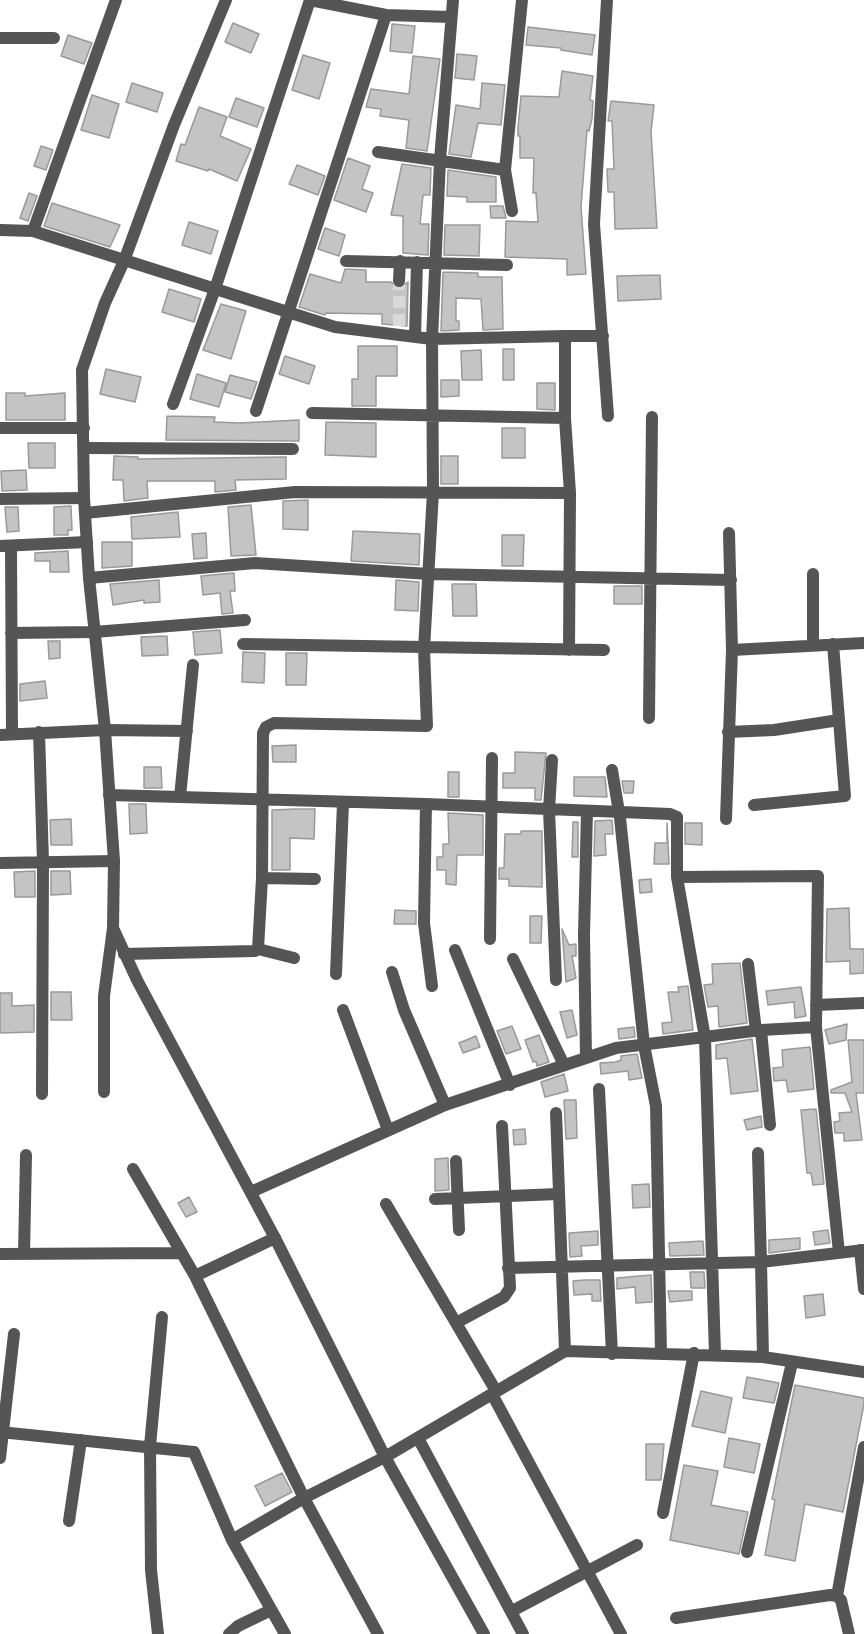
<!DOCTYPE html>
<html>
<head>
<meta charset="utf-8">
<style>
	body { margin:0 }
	canvas { display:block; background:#fff }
</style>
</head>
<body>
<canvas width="864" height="1634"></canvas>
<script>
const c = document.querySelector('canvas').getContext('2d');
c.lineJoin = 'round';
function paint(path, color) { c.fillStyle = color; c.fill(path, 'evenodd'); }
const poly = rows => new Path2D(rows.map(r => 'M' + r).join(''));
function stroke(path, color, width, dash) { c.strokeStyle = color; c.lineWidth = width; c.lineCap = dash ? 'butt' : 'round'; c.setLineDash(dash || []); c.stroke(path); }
const building = poly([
	[233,23,259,34,251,53,225,42,233,23],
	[392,24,415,26,412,53,390,51,392,24],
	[528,27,595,35,592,55,561,50,561,48,526,45,528,27],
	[68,35,92,43,84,64,61,56,68,35],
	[457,54,477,56,474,80,455,78,457,54],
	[303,55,330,63,319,99,292,90,303,55],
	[413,56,440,59,427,151,406,148,409,120,380,116,381,109,366,107,371,89,409,94,413,56],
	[562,71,593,76,590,100,593,101,592,119,589,131,587,130,581,207,586,274,567,275,567,259,505,257,506,221,538,222,536,193,533,193,534,158,520,158,520,136,518,136,518,127,521,96,559,97,562,71],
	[132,83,163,93,157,112,126,102,132,83],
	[482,83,505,85,501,125,478,123,471,157,449,154,456,105,480,109,482,83],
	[92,95,119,104,109,138,81,130,92,95],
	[236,98,264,108,257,127,229,117,236,98],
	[611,101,654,105,651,132,657,228,615,229,614,192,608,192,607,169,614,169,612,121,608,121,611,101],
	[199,107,227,117,220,136,251,149,237,181,209,169,208,171,176,161,181,144,185,145,199,107],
	[41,146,53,150,46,170,34,166,41,146],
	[348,158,370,166,362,189,373,193,366,212,334,200,348,158],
	[402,164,431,168,430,195,423,195,420,224,429,224,428,255,403,253,403,216,391,215,402,164],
	[297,165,325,176,318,195,289,184,297,165],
	[448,170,496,177,496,202,467,202,467,197,447,196,448,170],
	[29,193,37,196,28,221,20,218,29,193],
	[52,203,120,225,110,247,44,226,52,203],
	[490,206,503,206,506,218,491,218,490,206],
	[189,222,218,231,211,254,182,245,189,222],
	[445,225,480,225,479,256,444,255,445,225],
	[325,228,345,235,339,256,318,249,325,228],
	[345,269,366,270,366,282,391,282,398,289,408,282,407,326,382,324,382,314,326,313,325,315,299,307,310,274,341,283,345,269],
	[443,272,478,273,478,277,502,277,503,329,483,330,481,299,456,298,456,321,459,321,459,330,441,331,443,272],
	[660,275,661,299,618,301,617,276,660,275],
	[169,289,201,299,194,322,162,312,169,289],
	[221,304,246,311,231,359,203,350,221,304],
	[358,346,397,346,397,376,376,376,376,406,352,406,352,379,358,379,358,346],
	[503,349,514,349,514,380,503,380,503,349],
	[481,350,482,380,462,380,461,351,481,350],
	[285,356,315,366,309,384,279,374,285,356],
	[106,369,141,377,135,402,100,394,106,369],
	[197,374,226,383,219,407,190,399,197,374],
	[230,375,257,382,251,399,225,392,230,375],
	[441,380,459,380,459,396,441,397,441,380],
	[537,383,555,383,555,410,537,409,537,383],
	[6,393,25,393,25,396,65,393,65,420,6,420,6,393],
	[167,416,215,417,214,422,240,423,299,420,299,441,166,440,167,416],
	[326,422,376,423,376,457,325,455,326,422],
	[502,428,525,428,525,458,502,458,502,428],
	[28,443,55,443,55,468,29,468,28,443],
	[114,456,138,457,138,459,286,457,286,479,235,480,236,490,215,492,215,481,147,481,148,498,124,501,123,480,113,480,114,456],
	[441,456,458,456,458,484,441,484,441,456],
	[26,470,27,490,2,491,1,471,26,470],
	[308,500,308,530,283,529,283,501,308,500],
	[251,505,256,555,231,556,228,507,251,505],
	[71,506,72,530,68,530,68,535,54,535,54,507,71,506],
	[5,507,18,507,19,531,7,532,5,507],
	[178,512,180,537,132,539,131,517,178,512],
	[353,531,420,534,419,565,351,561,353,531],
	[206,533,207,558,194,559,192,534,206,533],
	[502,535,524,535,523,566,502,566,502,535],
	[102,542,132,542,132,566,102,568,102,542],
	[68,551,69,572,50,572,50,561,35,561,35,553,68,551],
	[234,573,235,591,230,591,233,613,222,614,220,593,203,595,201,576,234,573],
	[159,580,160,602,144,603,144,600,113,605,110,584,159,580],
	[396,580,419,582,418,611,395,610,396,580],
	[452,584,476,584,477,616,453,616,452,584],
	[614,586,642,586,642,604,614,604,614,586],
	[220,630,222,653,195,655,193,632,220,630],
	[167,636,168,655,142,656,141,637,167,636],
	[48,641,60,641,60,658,49,659,48,641],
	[243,652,265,653,264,683,242,682,243,652],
	[286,653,307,653,306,685,286,685,286,653],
	[45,681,47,698,20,701,20,684,45,681],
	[296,745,296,762,273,762,272,746,296,745],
	[515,752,546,753,541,800,535,800,535,788,503,788,503,773,515,773,515,752],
	[144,767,161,767,162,788,144,788,144,767],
	[448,772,459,772,459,797,448,797,448,772],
	[574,777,605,777,607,797,574,796,574,777],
	[622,781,634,781,633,793,624,793,622,781],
	[129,804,146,804,147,833,130,834,129,804],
	[296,809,315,809,314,839,290,838,290,870,272,870,272,810,296,809],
	[448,813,483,815,483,855,457,855,456,885,446,884,446,870,437,870,437,857,443,857,443,844,449,844,448,813],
	[71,819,72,845,51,845,50,820,71,819],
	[612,820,613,834,605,834,606,855,594,856,595,821,612,820],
	[573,822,578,822,578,857,572,857,573,822],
	[667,823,669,864,654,864,655,843,667,843,667,823],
	[685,823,702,823,702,845,685,844,685,823],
	[521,831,542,831,542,887,509,886,509,879,499,879,499,868,504,868,505,834,521,834,521,831],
	[35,871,35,897,15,897,14,872,35,871],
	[51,871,70,871,71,894,51,895,51,871],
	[651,879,652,892,640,893,639,880,651,879],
	[849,908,850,949,864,949,864,973,850,974,850,961,826,962,827,909,849,908],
	[395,910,416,911,416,924,394,924,395,910],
	[530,916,542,916,541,943,530,943,530,916],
	[562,929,569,945,576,944,576,956,572,956,576,978,566,982,562,929],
	[740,963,747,1023,719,1027,718,1006,708,1007,704,985,713,984,712,964,740,963],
	[688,986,693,1030,663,1034,662,1023,672,1022,668,992,679,992,678,987,688,986],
	[801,987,806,1016,795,1018,794,1002,768,1005,766,991,801,987],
	[51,992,71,992,72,1020,51,1020,51,992],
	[0,993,12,993,12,1006,34,1005,34,1032,0,1033,0,993],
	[572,1010,577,1035,567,1038,560,1012,572,1010],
	[847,1024,846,1040,829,1044,825,1030,847,1024],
	[512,1026,521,1049,506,1054,497,1031,512,1026],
	[634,1027,635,1037,619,1039,618,1029,634,1027],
	[539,1035,549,1062,537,1066,536,1061,533,1062,525,1040,539,1035],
	[476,1036,480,1047,463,1053,459,1043,476,1036],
	[752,1039,758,1091,731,1094,727,1058,716,1059,716,1045,752,1039],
	[848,1040,864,1040,864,1093,856,1093,862,1140,844,1141,844,1133,835,1133,834,1122,840,1121,839,1113,852,1112,845,1093,831,1093,831,1090,852,1082,848,1040],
	[810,1047,814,1089,788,1092,786,1080,774,1081,773,1068,783,1067,782,1050,810,1047],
	[637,1054,642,1078,629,1080,628,1071,601,1074,600,1063,616,1062,621,1060,621,1056,637,1054],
	[564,1074,568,1091,545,1097,541,1082,564,1074],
	[564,1100,576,1100,577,1138,566,1139,564,1100],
	[816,1109,824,1184,813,1185,811,1173,807,1173,801,1110,816,1109],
	[761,1116,762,1127,747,1130,744,1120,761,1116],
	[525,1129,526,1144,514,1145,513,1130,525,1129],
	[448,1158,449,1190,435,1191,435,1159,448,1158],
	[649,1184,650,1207,633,1208,632,1185,649,1184],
	[189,1197,197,1212,186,1217,178,1203,189,1197],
	[828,1230,830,1243,815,1245,813,1232,828,1230],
	[598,1231,598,1245,581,1246,582,1256,570,1257,569,1233,598,1231],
	[800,1238,800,1249,769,1253,769,1240,800,1238],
	[703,1241,704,1255,670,1256,669,1243,703,1241],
	[690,1272,704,1272,705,1288,691,1288,690,1272],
	[651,1275,652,1302,636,1303,635,1287,617,1289,617,1278,651,1275],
	[584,1280,600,1280,601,1301,592,1301,592,1294,574,1295,573,1281,584,1280],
	[668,1291,692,1291,692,1300,670,1302,668,1291],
	[823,1294,825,1315,806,1318,804,1296,823,1294],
	[747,1377,779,1383,774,1403,743,1398,747,1377],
	[795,1385,864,1398,864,1404,843,1512,805,1504,795,1561,765,1555,775,1500,772,1499,795,1385],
	[701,1391,732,1398,725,1433,692,1426,701,1391],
	[729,1438,760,1444,754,1473,724,1467,729,1438],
	[646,1444,664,1444,661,1480,646,1480,646,1444],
	[684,1465,718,1471,711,1505,748,1512,739,1554,670,1540,684,1465],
	[282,1473,292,1492,265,1506,255,1486,282,1473]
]);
paint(building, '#c4c4c4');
stroke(building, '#999', 1.5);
stroke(poly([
	[399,326,399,281]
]), '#d9d9d9', 12, [12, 6]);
stroke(poly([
	[310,0,386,15,451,17],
	[607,0,594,224,608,416],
	[0,38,54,38],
	[378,152,505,170,522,0],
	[505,170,512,211],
	[0,230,33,231,335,327,432,339,565,336,565,418,570,493,569,650],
	[33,231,116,0],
	[346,261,507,265],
	[399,281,400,261],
	[565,336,603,336],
	[415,337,417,262],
	[173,404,215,289,310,0],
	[256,411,386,15],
	[312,413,565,418],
	[0,428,84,428],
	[85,448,293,449],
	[0,499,84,498],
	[85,513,295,492,570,493],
	[0,546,87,542],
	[11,546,12,734],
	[813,574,813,645],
	[89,578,255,563,429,574,731,580],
	[11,633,94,632,245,620],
	[243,644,604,650],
	[732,650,864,643],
	[649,718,652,417],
	[39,732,43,862,42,1094],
	[728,732,774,730,839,720],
	[0,735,105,730,187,731],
	[552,760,549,810,556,980],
	[612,770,620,818,644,1045,656,1106,661,1353],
	[109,795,426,804,670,814,677,817,677,877,705,1038,715,1354],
	[180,797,193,665],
	[426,804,424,923,432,986],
	[754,805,845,796,833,644],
	[726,819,732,650,729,533],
	[0,863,114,861],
	[677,877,818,876,816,1027,839,1253],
	[262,878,315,879],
	[490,939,492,758],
	[258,949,294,958],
	[455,950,510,1085],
	[124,954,255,951,258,949,262,878,263,733,266,727,274,723,427,726,424,649,433,492,432,339,440,160,453,0],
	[513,959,564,1065],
	[748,964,756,1031],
	[392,972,404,1010,445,1105],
	[336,974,343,803],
	[816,1005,864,1003],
	[343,1010,388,1130],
	[761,1030,770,1125],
	[586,1057,584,935,587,811],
	[599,1089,612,1354],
	[104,1092,104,996,113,928],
	[556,1113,565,1351],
	[456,1161,459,1230],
	[133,1169,195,1276,304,1498,378,1634],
	[251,1192,445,1105,616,1048,761,1030,816,1027],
	[435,1199,558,1194],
	[386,1204,496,1391],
	[860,1250,864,1289],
	[0,1254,180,1253],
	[24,1254,26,1155],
	[508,1268,761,1262,758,1153],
	[195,1276,275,1238],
	[456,1323,504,1297,510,1288,502,1126],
	[763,1357,761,1262,864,1250],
	[492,1394,621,1634],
	[0,1432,194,1452,232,1540,285,1634],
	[418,1438,523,1634],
	[0,1458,14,1334],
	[663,1513,694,1353],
	[69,1521,81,1440],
	[232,1540,304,1498,385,1457,565,1351,763,1357,864,1372],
	[747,1552,792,1363],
	[837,1596,864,1447],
	[512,1611,637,1545],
	[676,1618,830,1595,837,1596,841,1600,849,1634],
	[158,1634,151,1570,150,1446,162,1317],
	[229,1634,238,1626,271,1610]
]), '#555', 12);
stroke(poly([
	[226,0,174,125,124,261,105,303,82,370,84,498,89,578,105,730,114,861,113,928,137,980,275,1238,385,1457,484,1634]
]), '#555', 12);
</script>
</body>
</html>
